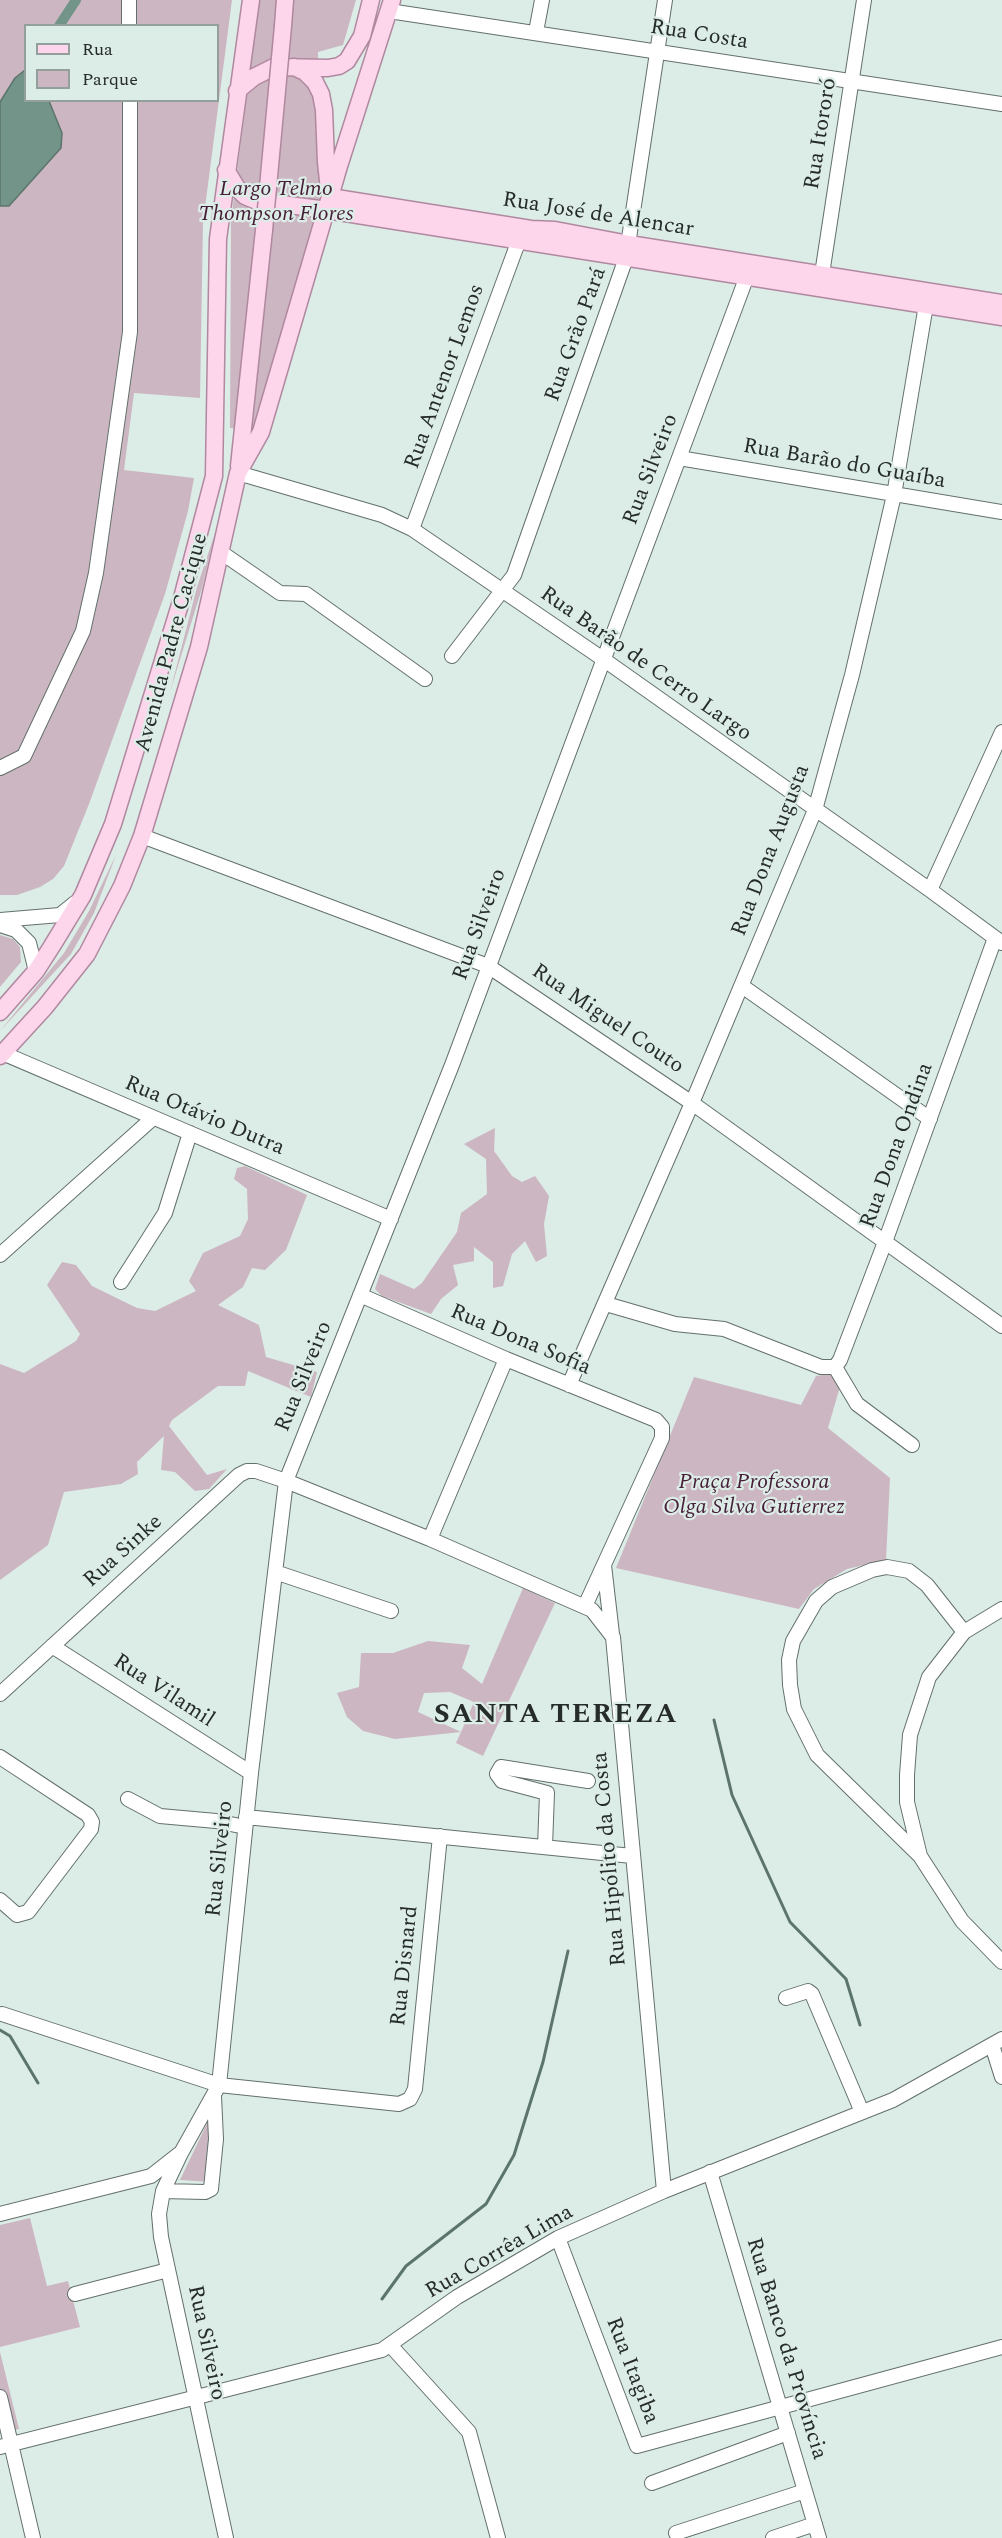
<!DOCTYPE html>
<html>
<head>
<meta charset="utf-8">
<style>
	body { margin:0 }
	#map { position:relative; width:1002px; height:2538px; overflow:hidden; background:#dcece6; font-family:Spectral,serif }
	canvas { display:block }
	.legend { position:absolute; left:24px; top:24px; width:195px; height:78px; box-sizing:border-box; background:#dcece6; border:2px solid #939f9a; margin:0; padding:8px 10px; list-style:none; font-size:18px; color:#262c29 }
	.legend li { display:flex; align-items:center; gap:12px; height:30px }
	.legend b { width:30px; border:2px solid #939f9a }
</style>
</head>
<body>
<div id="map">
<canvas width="1002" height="2538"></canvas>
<ul class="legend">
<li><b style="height:8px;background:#fdd6ec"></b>Rua</li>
<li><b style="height:16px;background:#ccb6c2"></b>Parque</li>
</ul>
</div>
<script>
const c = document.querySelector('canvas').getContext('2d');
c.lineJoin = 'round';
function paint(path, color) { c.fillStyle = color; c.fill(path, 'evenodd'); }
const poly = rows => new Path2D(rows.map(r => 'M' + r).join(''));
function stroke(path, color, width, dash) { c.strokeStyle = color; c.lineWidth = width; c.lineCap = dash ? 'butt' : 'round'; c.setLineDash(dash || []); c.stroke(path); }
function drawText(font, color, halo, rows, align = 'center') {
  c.font = font + ' Spectral,serif'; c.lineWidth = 4.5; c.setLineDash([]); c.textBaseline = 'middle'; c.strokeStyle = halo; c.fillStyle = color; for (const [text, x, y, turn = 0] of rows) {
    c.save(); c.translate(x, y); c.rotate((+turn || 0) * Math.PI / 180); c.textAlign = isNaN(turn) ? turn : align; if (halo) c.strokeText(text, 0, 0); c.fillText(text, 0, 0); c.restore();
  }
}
paint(poly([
	[0,0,232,0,203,223,200,398,134,393,124,470,194,478,188,511,165,594,89,804,64,866,53,879,40,887,17,895,0,895],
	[26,26,218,26,218,100,26,100],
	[259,0,356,0,343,45,318,52,320,209,254,430,230,428,231,220],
	[216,530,202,588,170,692,197,587],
	[116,855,94,913,71,954,0,1031,64,953,89,911],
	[0,935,13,939,20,947,21,962,0,987],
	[495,1128,494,1151,512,1176,522,1182,535,1176,549,1196,544,1224,547,1256,536,1262,525,1241,512,1254,503,1286,493,1288,493,1262,474,1247,474,1261,453,1265,458,1285,441,1299,431,1314,382,1296,375,1289,380,1274,414,1289,422,1283,457,1232,461,1213,487,1194,486,1159,464,1144],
	[245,1166,307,1195,286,1250,265,1270,252,1268,243,1287,218,1305,259,1325,266,1357,317,1372,311,1397,248,1371,245,1386,218,1386,172,1420,169,1426,207,1475,227,1469,209,1489,195,1491,175,1472,161,1470,164,1436,137,1462,138,1474,121,1484,64,1492,48,1545,0,1580,0,1364,24,1373,76,1341,80,1334,47,1285,62,1262,76,1265,92,1286,137,1308,155,1311,196,1291,189,1281,203,1253,240,1236,248,1219,247,1189,234,1179,237,1168],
	[835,1373,841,1383,828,1428,890,1478,886,1560,847,1569,814,1589,799,1609,616,1568,694,1377,801,1405,816,1376],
	[523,1588,555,1603,483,1756,456,1743,461,1732,395,1739,363,1731,347,1717,337,1693,359,1687,361,1653,393,1653,428,1641,470,1645,462,1668,482,1684],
	[450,1692,474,1702,461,1732,418,1712,424,1693],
	[212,2113,211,2182,180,2180],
	[30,2218,47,2286,68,2281,80,2327,0,2347,0,2225],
	[0,2352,19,2429,0,2433]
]), '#ccb6c2');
const water = poly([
	[25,70,26,100,49,101,62,133,61,148,9,206,0,206,0,102,15,78,25,70]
]);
paint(water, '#739488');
stroke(water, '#5c756c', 1.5);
stroke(poly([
	[714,1720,732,1795,790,1922,846,1979,860,2025],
	[0,2030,10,2036,38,2083],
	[382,2299,406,2266,486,2204,514,2155,543,2062,568,1951]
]), '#5c756c', 3);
stroke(poly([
	[59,26,76,0]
]), '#739488', 10);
const minor = poly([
	[129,0,129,26],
	[389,11,1002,104],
	[536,32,542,0],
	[822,274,864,0],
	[679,458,1002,512],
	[238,473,382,515,412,529,603,659,930,890,1002,943],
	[412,529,519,240],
	[222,553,280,593,306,594,425,679],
	[452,656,514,575,626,258,665,0],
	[0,768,24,756,83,631,96,573,130,332,130,100],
	[142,836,488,966,692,1103,1002,1326],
	[930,890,1002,732],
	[0,920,60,915,75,903],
	[0,925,16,930,29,943,36,971],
	[742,986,930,1119],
	[0,1052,391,1219],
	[0,1255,153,1118],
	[121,1282,165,1213,190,1133],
	[360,1295,506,1359,656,1420,662,1427,662,1438,585,1606],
	[606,1304,675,1324,724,1329,821,1367,835,1367],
	[835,1367,840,1360,885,1242,995,938],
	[835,1367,857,1404,912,1445],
	[569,1385,692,1103,815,810,852,675,894,495,926,305],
	[430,1539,506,1359],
	[604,1565,612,1634],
	[275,1572,391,1611],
	[1002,1609,964,1632,929,1677,910,1735,907,1775,907,1802,920,1856,962,1921,1002,1962],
	[52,1646,251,1773],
	[0,1694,239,1475,247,1471,256,1471,286,1481,430,1539,592,1610,613,1637,664,2191],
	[0,1757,88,1815,92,1822,91,1829,28,1912,17,1915,0,1900],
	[128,1799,160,1816,216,1821,245,1827],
	[246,1817,632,1856],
	[545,1847,547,1793,502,1781,497,1774,501,1767,588,1781],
	[920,1856,817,1755,794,1709,790,1685,789,1660,793,1641,816,1601,832,1587,872,1570,887,1567,909,1571,927,1585,964,1632],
	[786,1998,808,1991,812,1994,862,2112],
	[2,2014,219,2085,399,2104,410,2099,415,2089,440,1836],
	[992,2045,1002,2077],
	[710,2172,819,2538],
	[163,2191,205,2192,211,2189,216,2139,214,2096],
	[0,2214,151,2176,179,2154],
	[558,2238,637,2446,1002,2347],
	[75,2294,168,2270],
	[391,2346,469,2432,498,2538],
	[0,2397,33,2538],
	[0,2447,382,2350,457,2297,558,2238,664,2191,893,2100,1002,2039],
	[652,2483,788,2433],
	[676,2533,805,2491],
	[226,2538,161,2237,159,2214,163,2191,181,2153,219,2085,251,1773,286,1481,452,1065,750,268],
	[773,2538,815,2524]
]);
const major = poly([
	[283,26,285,0],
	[294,67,305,72,315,82,321,94,324,110,326,162,329,190],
	[237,91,254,77,274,67,328,68,339,66,347,61,362,36,371,0],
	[226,170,237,188,245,196,257,201,320,209,1002,317],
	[330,197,531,229,555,230,629,244,1002,303],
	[239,466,264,230],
	[0,1012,36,971,52,946,83,895,113,824,182,598,214,476,218,239,251,0],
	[0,1056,45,1007,87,954,122,886,142,836,199,647,238,473,261,432,339,166,392,0]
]);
stroke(minor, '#63706b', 16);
stroke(major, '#b0889f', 19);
stroke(minor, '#fff', 14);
stroke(major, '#fdd6ec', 16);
const majorBridge = poly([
	[264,230,283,26]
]);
stroke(majorBridge, '#b0889f', 19, []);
stroke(majorBridge, '#fdd6ec', 16);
drawText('22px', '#262c29', '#dcece6', [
	["Rua Costa",699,36,9],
	["Rua Itororó",822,134,-81],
	["Rua José de Alencar",598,216,9],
	["Rua Grão Pará",577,335,-70],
	["Rua Antenor Lemos",446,377,-70],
	["Rua Barão do Guaíba",844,465,10],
	["Rua Silveiro",652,470,-69],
	["Avenida Padre Cacique",173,643,-75],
	["Rua Barão de Cerro Largo",645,665,35],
	["Rua Dona Augusta",772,851,-69],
	["Rua Silveiro",481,925,-70],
	["Rua Miguel Couto",607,1020,34],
	["Rua Otávio Dutra",204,1117,23],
	["Rua Dona Ondina",898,1146,-70],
	["Rua Dona Sofia",520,1341,23],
	["Rua Silveiro",305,1377,-68],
	["Rua Sinke",124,1552,-42],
	["Rua Vilamil",163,1692,33],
	["Rua Silveiro",221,1859,-84],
	["Rua Hipólito da Costa",611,1859,-95],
	["Rua Disnard",406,1966,-84],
	["Rua Corrêa Lima",500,2253,-30],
	["Rua Silveiro",205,2343,78],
	["Rua Banco da Província",785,2349,73],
	["Rua Itagiba",631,2371,69]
]);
drawText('italic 22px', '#471e38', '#dcece6', [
	["Largo Telmo",276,191],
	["Thompson Flores",276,216],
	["Praça Professora",754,1484],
	["Olga Silva Gutierrez",754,1509]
]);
c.letterSpacing = '1.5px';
drawText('bold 28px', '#262c29', '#dcece6', [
	["SANTA TEREZA",556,1717]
]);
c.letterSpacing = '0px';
</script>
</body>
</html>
